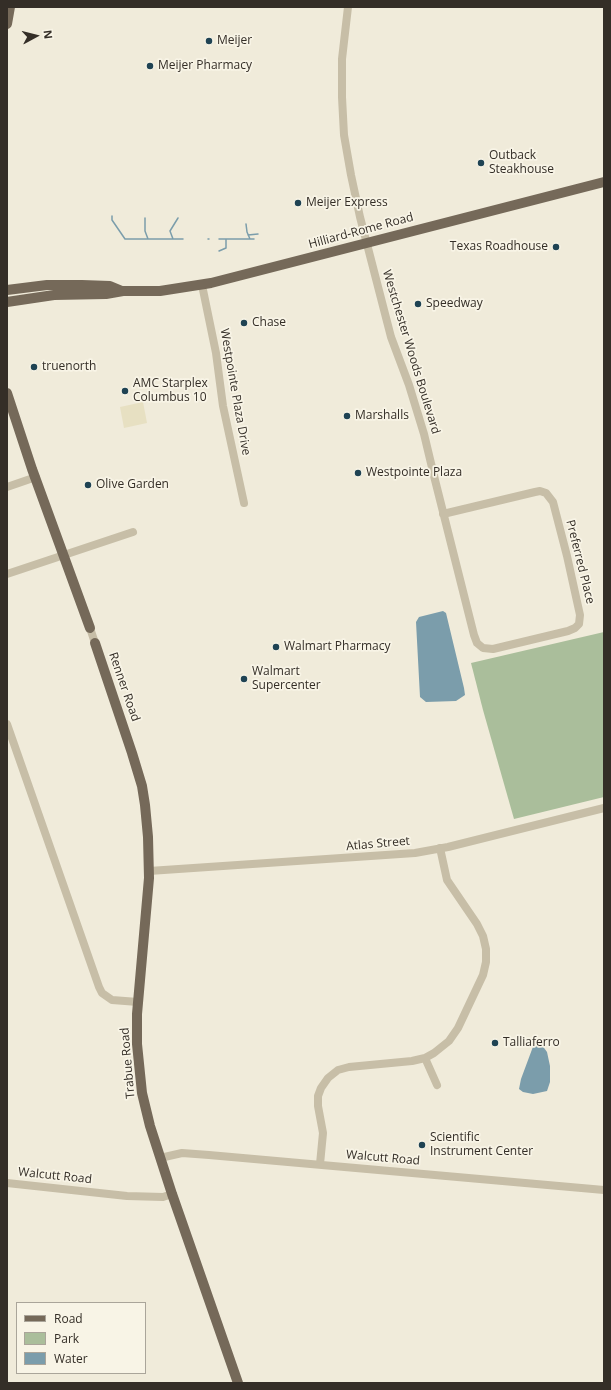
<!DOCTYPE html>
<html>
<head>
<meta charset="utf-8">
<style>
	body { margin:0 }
	#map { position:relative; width:611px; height:1390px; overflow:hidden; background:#f0ebda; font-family:"Open Sans",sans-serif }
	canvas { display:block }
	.frame { position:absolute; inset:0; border:8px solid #342e27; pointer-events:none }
	.legend { position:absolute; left:16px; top:1302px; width:130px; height:72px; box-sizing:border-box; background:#f8f4e6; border:1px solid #aaa59a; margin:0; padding:5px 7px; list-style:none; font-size:12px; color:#342e27 }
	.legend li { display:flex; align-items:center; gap:8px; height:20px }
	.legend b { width:20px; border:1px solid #aaa59a }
	.north { position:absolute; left:16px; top:16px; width:40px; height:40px; -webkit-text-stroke:3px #f8f4e6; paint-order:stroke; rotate:83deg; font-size:11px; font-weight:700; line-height:16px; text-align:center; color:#342e27 }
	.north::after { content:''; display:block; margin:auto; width:14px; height:18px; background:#342e27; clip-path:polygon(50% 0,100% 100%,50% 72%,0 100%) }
</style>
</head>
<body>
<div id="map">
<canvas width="611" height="1390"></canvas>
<div class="frame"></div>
<ul class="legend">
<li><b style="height:5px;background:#756959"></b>Road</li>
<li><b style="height:11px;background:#aabe9b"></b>Park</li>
<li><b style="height:11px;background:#7b9dab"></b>Water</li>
</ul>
<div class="north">N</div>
</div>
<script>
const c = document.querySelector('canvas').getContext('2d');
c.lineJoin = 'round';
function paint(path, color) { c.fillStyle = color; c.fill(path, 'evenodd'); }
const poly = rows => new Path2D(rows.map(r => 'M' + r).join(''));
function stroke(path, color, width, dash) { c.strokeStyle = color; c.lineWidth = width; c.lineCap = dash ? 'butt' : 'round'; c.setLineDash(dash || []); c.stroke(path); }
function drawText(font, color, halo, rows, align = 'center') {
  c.font = font + ' "Open Sans",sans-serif'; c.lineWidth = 3.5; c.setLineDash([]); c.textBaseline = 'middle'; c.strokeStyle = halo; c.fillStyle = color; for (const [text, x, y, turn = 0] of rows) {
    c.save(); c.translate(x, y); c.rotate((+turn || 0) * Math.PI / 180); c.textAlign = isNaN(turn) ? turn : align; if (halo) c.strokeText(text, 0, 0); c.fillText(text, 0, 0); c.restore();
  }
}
paint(poly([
	[604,632,604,797,514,819,483,710,471,663]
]), '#aabe9b');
paint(poly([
	[143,402,147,423,124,428,120,407]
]), '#e7e0c2');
paint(poly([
	[443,611,446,613,464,688,465,695,456,701,426,702,420,697,416,622,419,617],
	[539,1041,547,1052,550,1066,550,1082,547,1091,533,1094,523,1092,519,1089,521,1079,534,1044]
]), '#7b9dab');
stroke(poly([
	[112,216,112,220,125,239,148,239],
	[145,218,145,231,148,239,173,239],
	[178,218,170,231,173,239,183,239],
	[246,224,247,232,250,239],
	[248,235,258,234],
	[208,239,209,239],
	[219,239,254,239],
	[219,251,226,248,226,240]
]), '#7b9dab', 1.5);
stroke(poly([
	[348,7,342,59,342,97,344,135,351,175,360,217,391,337,409,385,424,434,435,480,474,635,477,643,483,648,493,649,568,631,575,628,579,624,580,615,567,556,553,502,546,493,540,491,535,492,443,514],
	[202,285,216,353,223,406,244,503],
	[7,487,36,477],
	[7,574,133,532],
	[90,628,95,643],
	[7,724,99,987,102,993,112,1000,138,1002],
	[149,871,415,853,448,847,604,808],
	[425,1058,437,1085],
	[160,1158,182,1153,209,1155,604,1190],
	[320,1164,323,1133,318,1106,318,1096,321,1088,328,1078,338,1070,349,1067,412,1061,425,1058,434,1053,449,1041,458,1028,483,975,486,962,486,949,483,936,477,924,447,880,440,848],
	[7,1183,127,1196,163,1197,172,1194]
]), '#c7bea7', 8);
stroke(poly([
	[7,24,10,7],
	[7,290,47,285,82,285,110,286,122,291],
	[7,302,54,295,106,294,123,291,160,291,211,283,604,182],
	[7,393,32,469,90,628],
	[95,643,132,753,142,786,145,805,148,837,149,878,137,1014,137,1044,142,1093,150,1126,172,1194,238,1383]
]), '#756959', 10);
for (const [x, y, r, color] of [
	[209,41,4,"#1f4353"],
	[150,66,4,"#1f4353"],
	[481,163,4,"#1f4353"],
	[298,203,4,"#1f4353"],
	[556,247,4,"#1f4353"],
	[418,304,4,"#1f4353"],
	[244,323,4,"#1f4353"],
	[34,367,4,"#1f4353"],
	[125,391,4,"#1f4353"],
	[347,416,4,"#1f4353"],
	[358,473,4,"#1f4353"],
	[88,485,4,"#1f4353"],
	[276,647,4,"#1f4353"],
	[244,679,4,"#1f4353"],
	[495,1043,4,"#1f4353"],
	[422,1145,4,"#1f4353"]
]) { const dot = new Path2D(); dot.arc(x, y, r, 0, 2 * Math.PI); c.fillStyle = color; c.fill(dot); stroke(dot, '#f8f4e6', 1.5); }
drawText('12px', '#342e27', '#f8f4e6', [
	["Meijer",217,41],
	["Meijer Pharmacy",158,66],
	["Outback",489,156],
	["Steakhouse",489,170],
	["Meijer Express",306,203],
	["Texas Roadhouse",548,247,"right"],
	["Speedway",426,304],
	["Chase",252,323],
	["truenorth",42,367],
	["AMC Starplex",133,384],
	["Columbus 10",133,398],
	["Marshalls",355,416],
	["Westpointe Plaza",366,473],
	["Olive Garden",96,485],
	["Walmart Pharmacy",284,647],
	["Walmart",252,672],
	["Supercenter",252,686],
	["Talliaferro",503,1043],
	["Scientific",430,1138],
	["Instrument Center",430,1152]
], 'left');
drawText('12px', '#342e27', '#f8f4e6', [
	["Hilliard-Rome Road",361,231,-15],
	["Westchester Woods Boulevard",411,352,73],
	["Westpointe Plaza Drive",235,392,80],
	["Preferred Place",580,562,76],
	["Renner Road",124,687,71],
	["Atlas Street",378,844,-5],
	["Trabue Road",128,1063,-95],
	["Walcutt Road",383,1158,5],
	["Walcutt Road",55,1176,6]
]);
</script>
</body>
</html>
